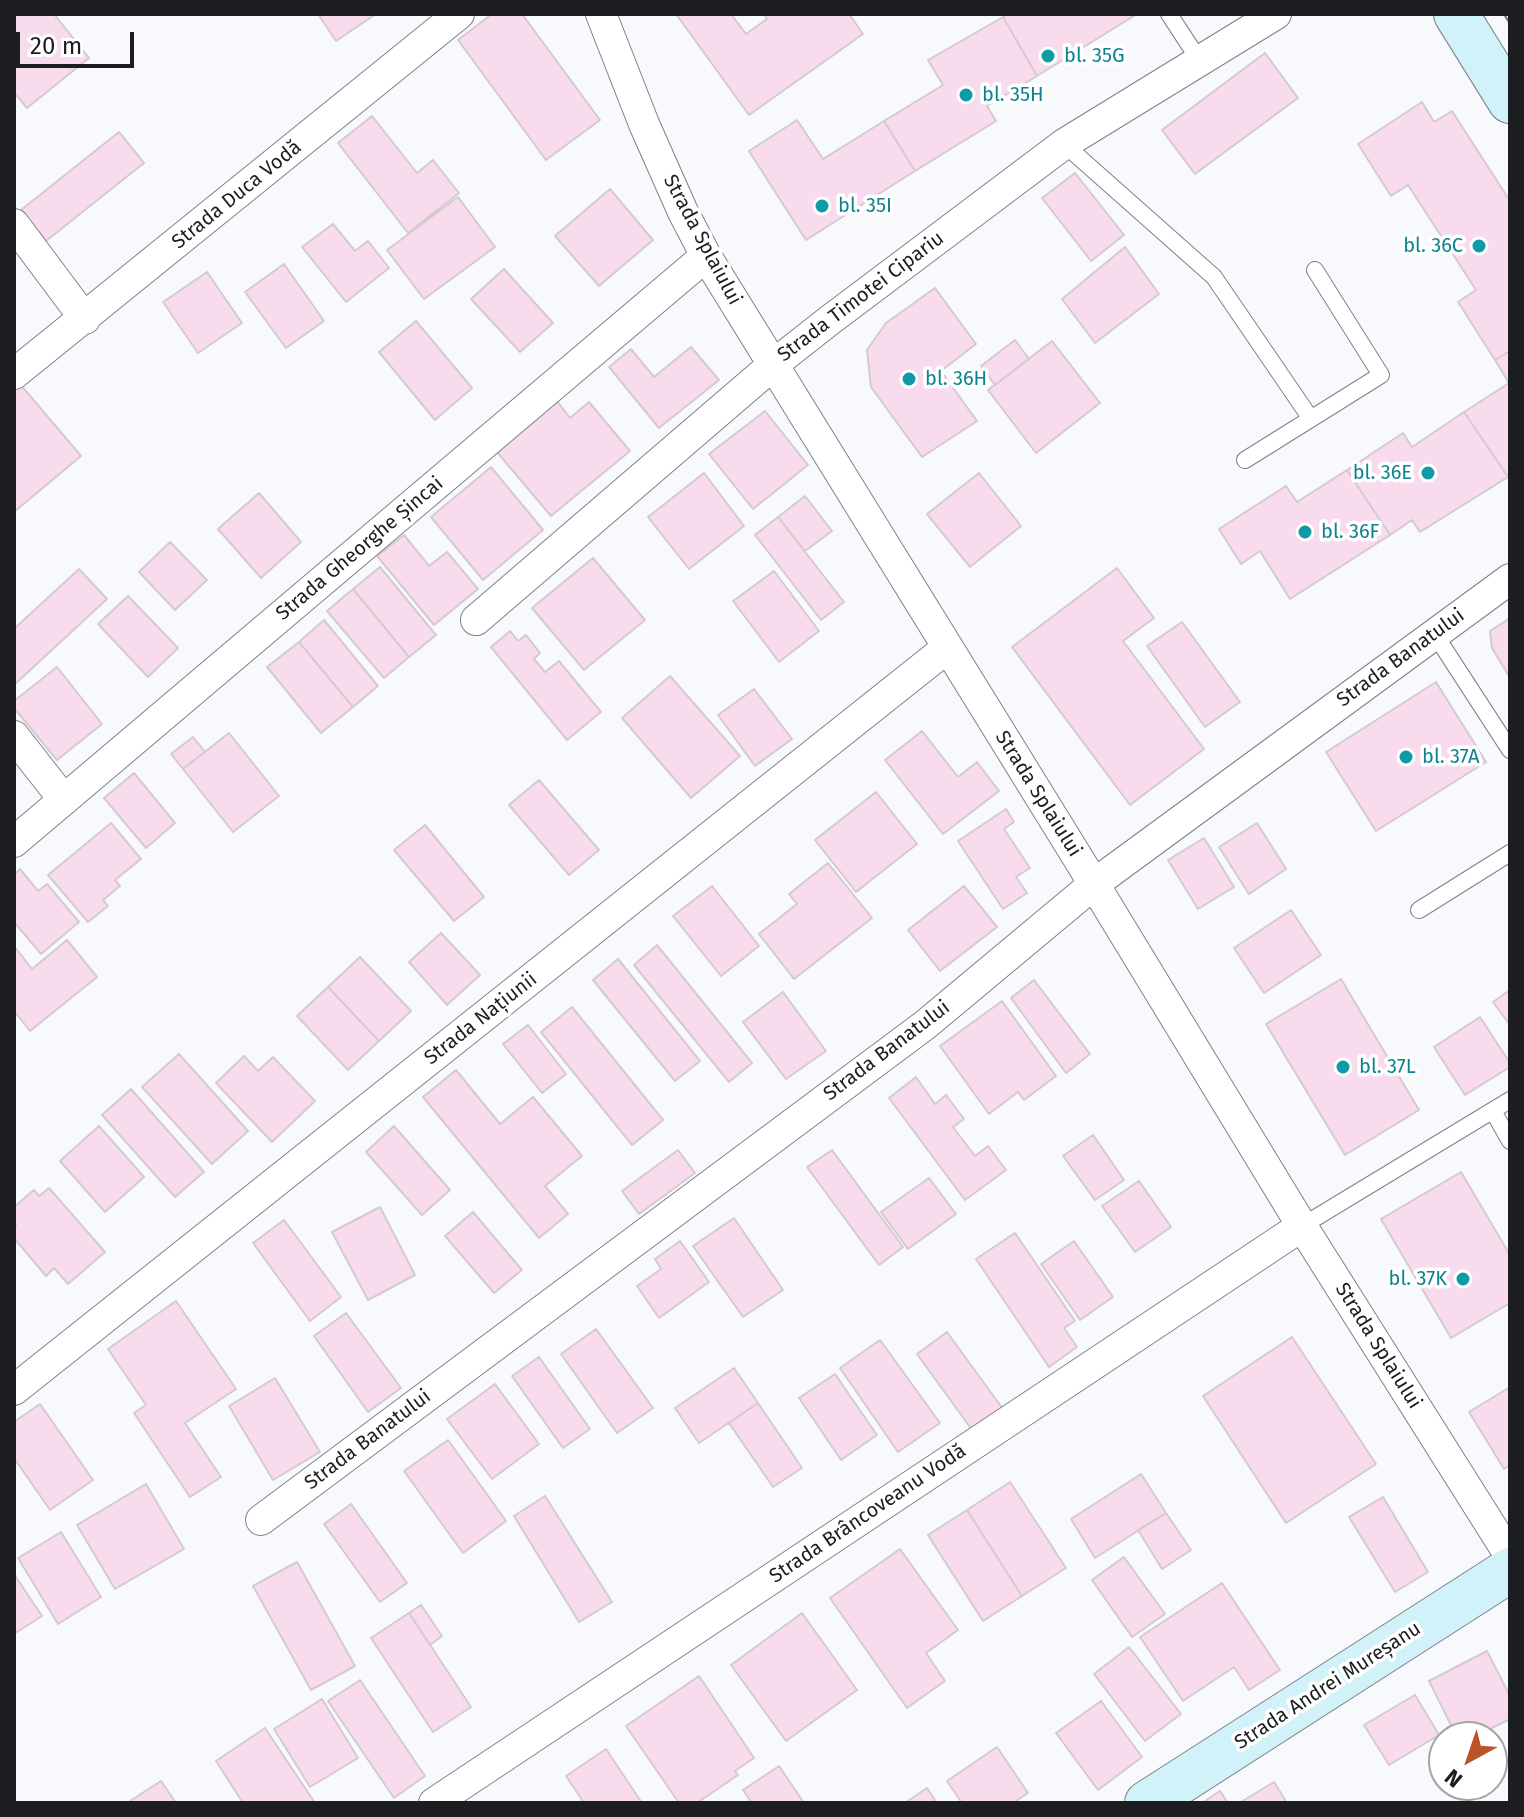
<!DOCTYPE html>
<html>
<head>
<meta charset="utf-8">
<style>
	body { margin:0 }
	#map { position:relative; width:1524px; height:1817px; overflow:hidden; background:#f8f9fd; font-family:"Fira Sans",sans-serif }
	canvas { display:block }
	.frame { position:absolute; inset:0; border:16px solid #1c1d20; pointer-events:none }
	.north { position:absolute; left:1428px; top:1721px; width:80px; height:80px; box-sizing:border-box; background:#fff; border:2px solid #a4a5a6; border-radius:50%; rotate:220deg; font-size:22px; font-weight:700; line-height:32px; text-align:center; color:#1c1d20 }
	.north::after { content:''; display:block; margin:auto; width:28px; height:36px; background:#ba5328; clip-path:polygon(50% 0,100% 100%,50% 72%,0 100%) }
	.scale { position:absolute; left:16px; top:32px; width:118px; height:36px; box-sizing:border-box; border:4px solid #1c1d20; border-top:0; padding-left:10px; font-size:24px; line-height:28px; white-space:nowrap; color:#1c1d20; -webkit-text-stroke:6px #fff; paint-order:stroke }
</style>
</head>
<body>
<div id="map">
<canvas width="1524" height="1817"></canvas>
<div class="frame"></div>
<div class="north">N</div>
<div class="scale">20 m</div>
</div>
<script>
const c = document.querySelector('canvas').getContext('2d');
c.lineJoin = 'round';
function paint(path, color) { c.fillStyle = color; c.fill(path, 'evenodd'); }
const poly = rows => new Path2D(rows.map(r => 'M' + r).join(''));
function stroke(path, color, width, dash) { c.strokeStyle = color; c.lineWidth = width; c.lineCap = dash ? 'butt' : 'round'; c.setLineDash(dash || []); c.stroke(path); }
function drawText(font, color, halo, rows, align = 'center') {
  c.font = font + ' "Fira Sans",sans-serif'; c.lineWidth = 7; c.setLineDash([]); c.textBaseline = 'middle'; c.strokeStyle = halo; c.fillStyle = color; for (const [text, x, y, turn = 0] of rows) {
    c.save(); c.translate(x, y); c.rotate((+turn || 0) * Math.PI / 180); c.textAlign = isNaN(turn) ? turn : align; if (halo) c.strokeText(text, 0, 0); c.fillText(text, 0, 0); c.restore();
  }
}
const building = poly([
	[14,14,54,14,89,58,27,108,14,92,14,14],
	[318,14,376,14,336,41,318,14],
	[492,14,522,14,600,120,546,160,458,40,492,14],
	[676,14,731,14,746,34,767,19,764,14,849,14,863,34,749,115,676,14],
	[1008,14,1137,14,1037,76,1003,17,1008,14],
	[1003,17,1037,76,987,106,996,121,915,171,884,121,943,85,928,60,1003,17],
	[1265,53,1298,98,1195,174,1162,130,1265,53],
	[1422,102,1434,122,1452,111,1510,201,1510,351,1495,360,1458,302,1476,290,1408,185,1391,196,1358,144,1422,102],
	[372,116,417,173,433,160,459,193,408,233,338,143,372,116],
	[797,120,823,159,884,121,915,171,806,240,749,151,797,120],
	[119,132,144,163,46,241,21,210,119,132],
	[1075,173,1124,235,1091,261,1042,198,1075,173],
	[610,189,653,240,599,286,555,236,610,189],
	[458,197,495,247,424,299,387,250,458,197],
	[333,224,355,251,368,241,389,268,346,302,302,247,333,224],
	[1125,247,1159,294,1095,343,1062,299,1125,247],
	[284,264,324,321,286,348,245,292,284,264],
	[504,269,553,323,520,352,471,299,504,269],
	[207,272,242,323,198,353,163,302,207,272],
	[935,288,976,344,941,371,977,421,922,457,871,387,867,350,886,323,935,288],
	[416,321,472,388,435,420,379,352,416,321],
	[1015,340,1029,359,995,385,981,366,1015,340],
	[1052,341,1100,403,1036,453,988,390,1052,341],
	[691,347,719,380,659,428,609,367,631,349,654,377,691,347],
	[1510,351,1510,476,1508,477,1464,412,1509,383,1495,360,1510,351],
	[20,384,81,456,14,512,14,389,20,384],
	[557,401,570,418,589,402,630,451,551,516,496,451,557,401],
	[765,411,808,465,753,509,709,454,765,411],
	[1464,412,1508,477,1420,532,1412,520,1390,535,1347,470,1403,433,1412,447,1464,412],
	[491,467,543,530,483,580,431,517,491,467],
	[1347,470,1390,535,1290,599,1260,551,1241,564,1219,529,1286,486,1297,502,1347,470],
	[704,473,744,526,689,569,648,517,704,473],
	[979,473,1021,526,970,567,927,514,979,473],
	[259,493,301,542,261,578,218,529,259,493],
	[805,496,832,531,805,551,778,517,805,496],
	[778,517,844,602,821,620,755,535,778,517],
	[404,535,429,566,447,552,478,589,434,625,377,556,404,535],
	[170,542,207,580,175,610,139,572,170,542],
	[593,558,645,620,584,670,532,608,593,558],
	[380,567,436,635,409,657,353,589,380,567],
	[1117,568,1154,618,1123,641,1204,749,1130,805,1012,647,1117,568],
	[79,569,107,599,14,685,14,629,79,569],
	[774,571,819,631,779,662,733,601,774,571],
	[353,589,409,657,384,678,327,611,353,589],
	[128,596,178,648,148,677,98,624,128,596],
	[1510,618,1510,678,1492,648,1490,631,1510,618],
	[324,620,378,686,353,707,299,642,324,620],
	[1182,622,1240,702,1205,727,1147,646,1182,622],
	[510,631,518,641,526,635,540,653,534,659,545,672,559,661,601,712,567,740,491,647,510,631],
	[299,642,353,707,321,733,267,667,299,642],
	[57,667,102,724,57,760,14,708,14,701,57,667],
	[670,676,740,756,691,798,622,718,670,676],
	[1436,682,1486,762,1376,831,1326,752,1436,682],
	[754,689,792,739,755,766,718,715,754,689],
	[922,731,958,777,977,762,999,791,943,834,885,760,922,731],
	[229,733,279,796,233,832,183,769,229,733],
	[193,737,205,752,183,769,171,754,193,737],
	[134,773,175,823,146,848,104,798,134,773],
	[539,780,599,850,569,875,509,805,539,780],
	[876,792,917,844,856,892,815,840,876,792],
	[1006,809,1014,822,1004,829,1030,868,1016,877,1027,893,1003,909,958,841,1006,809],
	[111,823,141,859,115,880,120,886,103,900,108,906,88,922,48,875,111,823],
	[1257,823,1286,869,1249,894,1219,847,1257,823],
	[425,825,484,897,454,921,394,850,425,825],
	[1204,838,1234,887,1198,909,1168,860,1204,838],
	[828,863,872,918,794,979,759,934,797,904,789,894,828,863],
	[20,869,38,891,47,884,79,922,41,954,14,922,14,875,20,869],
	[712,886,759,946,721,976,673,916,712,886],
	[964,886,997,927,940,971,908,930,964,886],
	[1291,910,1321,955,1264,993,1234,948,1291,910],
	[441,933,480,975,447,1005,409,962,441,933],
	[67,940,97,977,30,1031,14,1011,14,946,32,969,67,940],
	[657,945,752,1063,729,1082,634,965,657,945],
	[360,957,411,1011,379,1041,328,987,360,957],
	[618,959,700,1061,675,1081,593,980,618,959],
	[1341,979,1419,1110,1345,1155,1266,1024,1341,979],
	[1034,980,1090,1054,1066,1073,1011,998,1034,980],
	[328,987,379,1041,348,1070,297,1016,328,987],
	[1510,990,1510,1025,1493,1002,1510,990],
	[783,992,826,1051,786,1079,743,1022,783,992],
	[1002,1001,1056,1076,1024,1100,1018,1092,989,1114,940,1046,1002,1001],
	[572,1007,663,1120,632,1145,541,1032,572,1007],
	[1480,1017,1510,1063,1510,1067,1465,1095,1434,1047,1480,1017],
	[528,1025,566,1074,542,1093,503,1044,528,1025],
	[179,1054,248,1131,212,1164,142,1087,179,1054],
	[244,1056,258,1071,273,1057,315,1101,272,1142,216,1083,244,1056],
	[456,1070,500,1124,533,1097,582,1156,545,1186,568,1214,539,1238,423,1097,456,1070],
	[916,1077,935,1104,946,1095,964,1119,953,1127,975,1156,988,1146,1006,1170,965,1200,889,1098,916,1077],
	[131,1089,204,1172,175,1197,102,1115,131,1089],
	[99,1126,144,1177,105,1212,60,1161,99,1126],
	[394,1126,450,1190,422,1215,366,1152,394,1126],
	[1093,1135,1124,1180,1095,1200,1063,1156,1093,1135],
	[678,1150,695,1173,639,1214,622,1191,678,1150],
	[832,1150,903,1247,879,1265,807,1167,832,1150],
	[1461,1172,1510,1255,1510,1303,1451,1338,1381,1219,1461,1172],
	[929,1178,956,1214,908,1249,881,1212,929,1178],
	[1139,1181,1171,1227,1135,1252,1102,1206,1139,1181],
	[49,1188,105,1252,68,1284,54,1268,46,1276,14,1238,14,1227,16,1225,14,1222,14,1207,34,1190,39,1196,49,1188],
	[380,1207,415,1275,368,1300,332,1232,380,1207],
	[473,1212,522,1270,494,1293,445,1236,473,1212],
	[734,1218,783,1290,743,1317,693,1246,734,1218],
	[284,1220,341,1297,310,1321,253,1243,284,1220],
	[1015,1233,1075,1321,1064,1328,1077,1347,1049,1367,976,1259,1015,1233],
	[680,1241,709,1282,659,1318,637,1286,661,1269,655,1259,680,1241],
	[1074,1241,1113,1297,1080,1320,1041,1264,1074,1241],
	[176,1301,236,1389,185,1423,221,1477,190,1497,134,1413,146,1405,108,1349,176,1301],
	[346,1313,401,1388,368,1412,314,1336,346,1313],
	[596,1329,653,1408,617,1433,561,1354,596,1329],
	[947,1332,1005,1412,975,1434,917,1354,947,1332],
	[1292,1337,1376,1464,1286,1523,1203,1396,1292,1337],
	[880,1340,940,1423,898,1452,840,1368,880,1340],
	[539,1357,590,1429,563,1448,512,1376,539,1357],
	[734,1368,758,1403,699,1443,675,1408,734,1368],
	[835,1374,877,1435,841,1460,799,1398,835,1374],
	[275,1378,320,1452,273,1480,229,1406,275,1378],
	[495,1384,539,1444,492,1479,447,1419,495,1384],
	[1510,1387,1510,1465,1504,1469,1469,1412,1510,1387],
	[758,1403,802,1468,773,1487,729,1423,758,1403],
	[40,1404,93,1480,50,1510,14,1458,14,1422,40,1404],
	[448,1440,506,1521,463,1553,404,1471,448,1440],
	[1141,1474,1166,1513,1095,1558,1071,1519,1141,1474],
	[1010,1482,1066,1568,1022,1596,967,1510,1010,1482],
	[146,1484,184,1549,115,1589,77,1525,146,1484],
	[545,1496,612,1602,579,1622,514,1516,545,1496],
	[1383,1497,1428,1572,1395,1592,1349,1517,1383,1497],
	[351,1504,407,1583,380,1602,324,1524,351,1504],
	[967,1510,1022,1596,983,1621,928,1535,967,1510],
	[1166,1513,1191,1550,1162,1569,1138,1530,1166,1513],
	[61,1532,101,1597,58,1624,18,1558,61,1532],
	[900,1549,958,1630,926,1653,945,1681,907,1708,830,1598,900,1549],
	[1124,1557,1165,1614,1132,1637,1092,1580,1124,1557],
	[297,1562,355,1666,311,1690,253,1586,297,1562],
	[14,1574,42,1616,14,1634,14,1574],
	[1222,1583,1280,1670,1249,1690,1234,1667,1183,1701,1140,1637,1222,1583],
	[421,1605,442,1636,430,1645,409,1613,421,1605],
	[409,1613,471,1707,433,1732,371,1638,409,1613],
	[802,1613,857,1690,786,1741,731,1665,802,1613],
	[1129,1647,1181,1714,1145,1741,1094,1674,1129,1647],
	[1487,1651,1510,1696,1510,1719,1474,1737,1457,1737,1429,1681,1487,1651],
	[699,1676,754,1758,735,1771,738,1775,697,1803,679,1803,626,1726,699,1676],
	[360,1680,425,1776,394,1798,328,1701,360,1680],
	[1415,1695,1439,1735,1389,1765,1364,1725,1415,1695],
	[322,1699,358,1758,310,1787,274,1729,322,1699],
	[1101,1701,1142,1757,1098,1790,1056,1733,1101,1701],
	[265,1728,315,1803,243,1803,216,1761,265,1728],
	[997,1747,1028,1793,1013,1803,962,1803,947,1781,997,1747],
	[606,1749,642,1803,584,1803,566,1776,606,1749],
	[779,1766,804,1803,752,1803,743,1790,779,1766],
	[161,1781,176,1803,127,1803,161,1781],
	[1274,1782,1287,1803,1242,1803,1241,1802,1274,1782],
	[927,1788,937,1803,905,1803,927,1788],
	[1220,1791,1228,1803,1202,1803,1220,1791]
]);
paint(building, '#f8dcee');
stroke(building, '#d4cad0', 2);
const lane = poly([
	[1169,14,1199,60],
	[1064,144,1214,277,1311,419],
	[1245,460,1381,375,1315,270],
	[1434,633,1510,750],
	[1419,910,1510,853],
	[1493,1111,1510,1141],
	[1302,1226,1510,1100]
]);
const street = poly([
	[601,14,644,124,683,212,706,256,1094,884,1302,1226,1510,1556],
	[14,224,85,319],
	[14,374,459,14],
	[476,620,774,364,830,320,1064,144,1276,14],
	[14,736,64,800],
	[14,842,706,256],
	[14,1390,947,648],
	[261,1520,925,1025,1094,884,1510,579],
	[434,1803,1302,1226]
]);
const secondary = poly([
	[1456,14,1510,101],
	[1147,1803,1510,1570]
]);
stroke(lane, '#7e8189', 18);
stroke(street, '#7e8189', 32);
stroke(secondary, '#7e8189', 46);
stroke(lane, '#fff', 16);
stroke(street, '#fff', 30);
stroke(secondary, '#d0f2f8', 44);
stroke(poly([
	[1504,14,1510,24]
]), '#6e6f72', 2);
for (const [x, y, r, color] of [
	[1048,56,8,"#0f9aa8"],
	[966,95,8,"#0f9aa8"],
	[822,206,8,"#0f9aa8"],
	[1479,246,8,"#0f9aa8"],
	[909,379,8,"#0f9aa8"],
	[1428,473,8,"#0f9aa8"],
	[1305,532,8,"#0f9aa8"],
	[1406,757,8,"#0f9aa8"],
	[1343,1067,8,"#0f9aa8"],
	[1463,1279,8,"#0f9aa8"]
]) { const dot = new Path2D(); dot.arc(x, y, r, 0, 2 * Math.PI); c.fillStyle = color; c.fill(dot); stroke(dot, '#fff', 3); }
drawText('20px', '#0d838f', '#fff', [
	["bl. 35G",1064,56],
	["bl. 35H",982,95],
	["bl. 35I",838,206],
	["bl. 36C",1463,246,"right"],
	["bl. 36H",925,379],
	["bl. 36E",1412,473,"right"],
	["bl. 36F",1321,532],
	["bl. 37A",1422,757],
	["bl. 37L",1359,1067],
	["bl. 37K",1447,1279,"right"]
], 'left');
drawText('20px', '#1c1d20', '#fff', [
	["Strada Duca Vodă",237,195,-39],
	["Strada Splaiului",702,240,62],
	["Strada Timotei Cipariu",861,297,-37],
	["Strada Gheorghe Șincai",360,549,-40],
	["Strada Banatului",1401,658,-36],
	["Strada Splaiului",1038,794,58],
	["Strada Națiunii",481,1019,-38],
	["Strada Banatului",887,1051,-37],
	["Strada Splaiului",1378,1346,58],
	["Strada Banatului",368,1440,-37],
	["Strada Brâncoveanu Vodă",868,1514,-34],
	["Strada Andrei Mureșanu",1328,1686,-33]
]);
</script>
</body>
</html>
